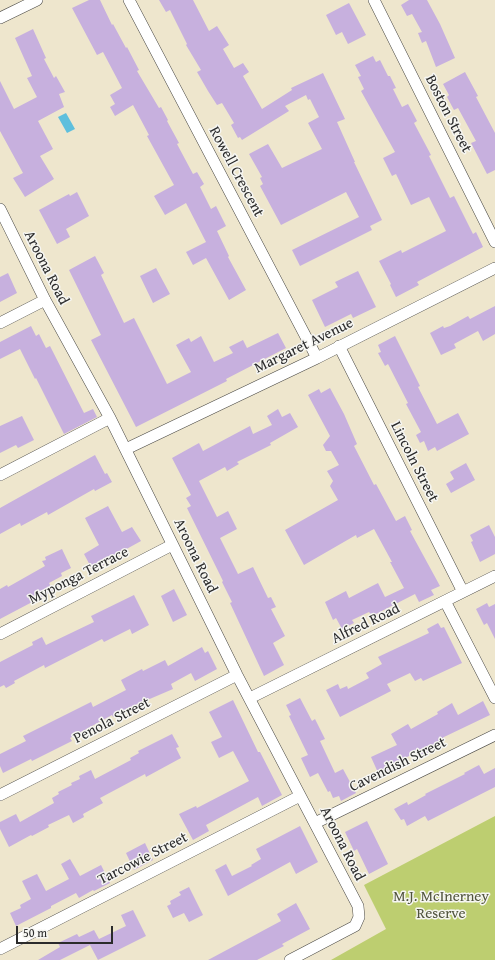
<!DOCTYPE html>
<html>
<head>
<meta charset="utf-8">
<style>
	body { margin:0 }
	#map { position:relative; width:495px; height:960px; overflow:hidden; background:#eee6cd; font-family:"Gentium Book Plus",serif }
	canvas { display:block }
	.scale { position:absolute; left:16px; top:926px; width:97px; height:18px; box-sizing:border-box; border:2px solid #2b2b2b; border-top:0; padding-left:5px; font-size:12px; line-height:14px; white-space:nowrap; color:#2b2b2b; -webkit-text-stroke:3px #f6f6f2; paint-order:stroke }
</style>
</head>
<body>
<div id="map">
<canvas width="495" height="960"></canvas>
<div class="scale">50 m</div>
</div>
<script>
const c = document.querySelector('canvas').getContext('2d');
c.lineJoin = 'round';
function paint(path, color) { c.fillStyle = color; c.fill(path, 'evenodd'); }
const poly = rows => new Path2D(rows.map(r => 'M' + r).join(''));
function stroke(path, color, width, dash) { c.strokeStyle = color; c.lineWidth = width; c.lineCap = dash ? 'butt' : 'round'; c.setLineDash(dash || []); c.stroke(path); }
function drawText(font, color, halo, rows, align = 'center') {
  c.font = font + ' "Gentium Book Plus",serif'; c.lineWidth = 3; c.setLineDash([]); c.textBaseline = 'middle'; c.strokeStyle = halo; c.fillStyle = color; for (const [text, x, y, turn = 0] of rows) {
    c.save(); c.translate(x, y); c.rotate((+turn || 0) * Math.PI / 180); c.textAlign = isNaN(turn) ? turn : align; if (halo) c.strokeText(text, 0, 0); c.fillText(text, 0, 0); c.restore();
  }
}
paint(poly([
	[495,816,495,960,331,960,386,929,364,885]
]), '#bdce70');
paint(poly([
	[66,113,75,129,67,133,58,117]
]), '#5ebfdd');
paint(poly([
	[89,0,100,0,112,25,113,24,126,48,127,47,139,70,137,71,159,108,161,107,168,120,167,121,179,143,177,144,193,174,197,172,204,184,200,187,211,209,216,206,226,226,217,231,229,256,228,257,246,290,229,300,206,258,193,265,186,252,206,242,186,203,165,215,154,196,174,185,147,136,149,135,133,105,115,116,110,107,115,104,110,95,122,88,103,52,97,55,72,8],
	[159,0,193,0,209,31,217,26,229,45,223,49,234,68,243,63,249,72,243,76,262,109,292,90,291,88,323,73,345,119,337,122,355,162,354,162,382,220,370,226,372,230,300,266,292,250,359,217,346,192,281,225,260,186,263,184,260,178,262,177,249,154,268,144,282,168,322,149,308,123,319,117,310,99,308,100,306,95,285,106,289,111,242,140,240,137,238,138,231,125,234,123,222,103,217,105,208,91,197,72,201,70,186,45,187,44,170,10,166,12],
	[409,0,427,0,440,24,455,58,436,67,426,41,422,43,418,33,422,32,412,14,407,16,401,5],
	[349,3,366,35,348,44,342,32,336,35,326,15],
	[33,29,46,58,44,59,54,78,56,76,65,92,59,94,64,107,38,121,53,149,40,156,54,179,25,197,13,178,23,173,0,131,0,81,14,109,37,97,27,78,32,76,15,38],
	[373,56,376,62,380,60,388,76,390,76,396,88,393,89,402,107,408,104,417,121,414,123,431,155,429,156,450,198,454,196,473,234,476,232,483,247,417,282,419,285,396,297,390,285,391,284,379,261,401,250,402,253,446,231,429,197,411,205,396,174,392,176,383,158,395,152,361,91,364,89,358,77,361,76,355,65],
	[465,72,478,96,476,97,495,133,495,170,487,174,471,143,476,141,458,108,454,110,447,97,449,95,443,84],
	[77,192,89,216,66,229,70,237,57,244,39,210,69,194,70,196],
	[95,256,104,273,101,275,124,323,134,318,167,384,191,372,176,345,189,338,191,342,201,336,214,362,233,353,229,347,243,340,247,348,278,333,286,348,226,379,227,381,136,427,91,340,101,335,69,270],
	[156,268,170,294,153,303,140,276],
	[358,271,376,307,353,318,351,314,325,327,312,300,338,287,335,282],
	[8,273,17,293,0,302,0,277],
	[495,306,495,334,483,341,478,331,454,344,456,348,441,355,430,333,443,326,444,328,450,326,468,316,470,319],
	[31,326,36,336,39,334,46,348,50,346,84,413,93,409,97,417,64,434,36,378,35,379,20,349,0,359,0,342],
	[395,336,420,386,418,387,437,424,458,413,469,434,437,451,435,447,428,451,424,441,420,443,416,435,421,432,406,404,408,403,388,364,385,366,378,353,381,352,378,345],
	[330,388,344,414,357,444,354,446,374,485,376,484,396,521,405,516,412,530,410,531,440,586,431,590,434,595,419,602,415,594,372,616,369,612,352,620,354,623,342,629,336,618,333,620,325,602,346,591,349,598,378,583,385,597,404,588,390,562,392,562,374,529,357,538,356,535,304,565,285,530,338,500,330,486,333,481,327,471,339,465,331,451,326,451,323,445,330,436,308,395,319,389,321,393],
	[278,409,282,417,290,413,298,427,270,443,271,445,237,462,239,464,227,471,225,467,199,481,217,517,228,511,237,529,220,538,238,574,253,567,268,598,271,597,276,607,271,609,285,636,273,643,284,665,264,676,230,603,232,602,222,582,223,581,187,508,191,506,186,498,191,495,172,458,199,443,203,451,250,426,253,434,272,425,267,416],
	[22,416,34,440,18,448,16,445,0,453,0,426],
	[95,455,105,474,107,473,112,482,95,491,94,489,48,515,47,512,21,526,20,523,0,534,0,508],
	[466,463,475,480,451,493,446,484,454,479,450,472],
	[108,506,122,532,132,527,141,541,103,562,104,565,93,571,84,554,99,545,85,518],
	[489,525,495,537,495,554,480,562,471,542,473,541,470,535],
	[62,549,71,568,61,573,62,576,49,583,53,591,0,619,0,589,7,585,8,587,45,566,42,561,46,560,45,557],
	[174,589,187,615,173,622,161,596],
	[134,595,149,625,132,634,130,629,104,642,102,639,45,668,44,665,14,681,15,683,6,688,4,685,0,687,0,662,33,645,32,642,42,637,46,645,94,622,91,616],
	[487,603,489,607,495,604,495,639,487,623,484,625,476,609],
	[438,623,441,628,444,627,462,663,423,681,421,678,415,681,410,673,387,684,391,691,340,717,326,690,338,684,340,689,347,686,348,689,369,678,366,673,382,664,378,657,429,633,427,629],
	[202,647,205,653,208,651,217,669,195,681,191,673,171,684,173,689,145,701,145,700,113,717,112,715,70,738,72,741,32,761,31,759,3,773,0,766,0,754,26,741,23,736,91,702,93,707,126,690,121,680,142,669,143,671,165,660,168,666],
	[300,698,312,721,315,719,325,739,320,741,335,773,343,769,356,793,341,801,339,796,333,798,330,791,328,792,318,773,310,777,301,758,308,755,289,716,291,715,286,705],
	[233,700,258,752,260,752,282,795,262,806,258,797,206,825,209,831,193,840,179,814,196,806,197,808,249,781,233,751,219,758,211,742,222,737,209,712],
	[483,701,490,715,444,737,438,742,441,746,430,752,415,758,413,754,395,763,398,768,380,777,371,757,397,745,391,734,408,724,411,729,438,714,437,712,452,703,458,715],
	[172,734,179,747,176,748,181,758,146,777,145,774,100,798,103,803,83,814,84,817,73,823,69,815,48,825,49,827,32,836,31,835,9,847,0,829,0,822,16,814,20,822,54,803,52,798,59,794,58,792,72,785,71,783,80,779,79,776,91,770,95,779,131,760,130,758,139,753,138,751],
	[479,765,484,774,495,768,495,787,428,821,425,816,407,826,404,819,401,820,394,809,407,802,408,805,426,795,425,794,465,774,464,773],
	[367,821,388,864,369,874,357,849,354,851,345,832],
	[300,826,318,862,296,874,290,862,228,896,215,870,226,864,232,876,252,866,251,865,261,859,256,849],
	[145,843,153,860,134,870,126,853],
	[70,859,80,876,101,865,110,883,94,891,93,890,79,898,76,893,51,906,51,908,16,926,10,913,21,908,20,905,31,899,22,881,37,874,46,891,69,879,61,864],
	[189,887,203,915,189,922,184,913,173,918,167,906,171,904,170,901,181,895,179,892],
	[296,903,310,929,282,944,284,946,257,960,208,960,281,921,277,914],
	[133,910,146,936,98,960,90,945,60,960,38,960,60,947,58,943,77,934,79,937,94,930,99,939,126,926,121,915]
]), '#c7b0de');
const minor = poly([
	[129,0,317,358],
	[374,0,495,242],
	[0,18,37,0],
	[0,209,45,300,110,418,237,675,358,906,359,917,355,926,290,960],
	[0,323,45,300],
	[339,346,463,592],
	[126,449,317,358,495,268],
	[0,475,110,418],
	[445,601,495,698],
	[0,634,172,545],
	[250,698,495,576],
	[0,795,237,675],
	[315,823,495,735],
	[0,949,300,796]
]);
stroke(minor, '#484743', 12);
stroke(minor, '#fff', 11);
drawText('15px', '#2b2b2b', '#f6f6f2', [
	["Boston Street",448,114,63],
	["Rowell Crescent",236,172,62],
	["Aroona Road",46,268,63],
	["Margaret Avenue",304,346,-26],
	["Lincoln Street",414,462,63],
	["Aroona Road",195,556,64],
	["Myponga Terrace",79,576,-27],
	["Alfred Road",366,624,-26],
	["Penola Street",112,721,-27],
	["Cavendish Street",398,765,-26],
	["Aroona Road",342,844,63],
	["Tarcowie Street",143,859,-27]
]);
drawText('15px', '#50543c', '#f6f6f2', [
	["M.J. McInerney",441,897],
	["Reserve",441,914]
]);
</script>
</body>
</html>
